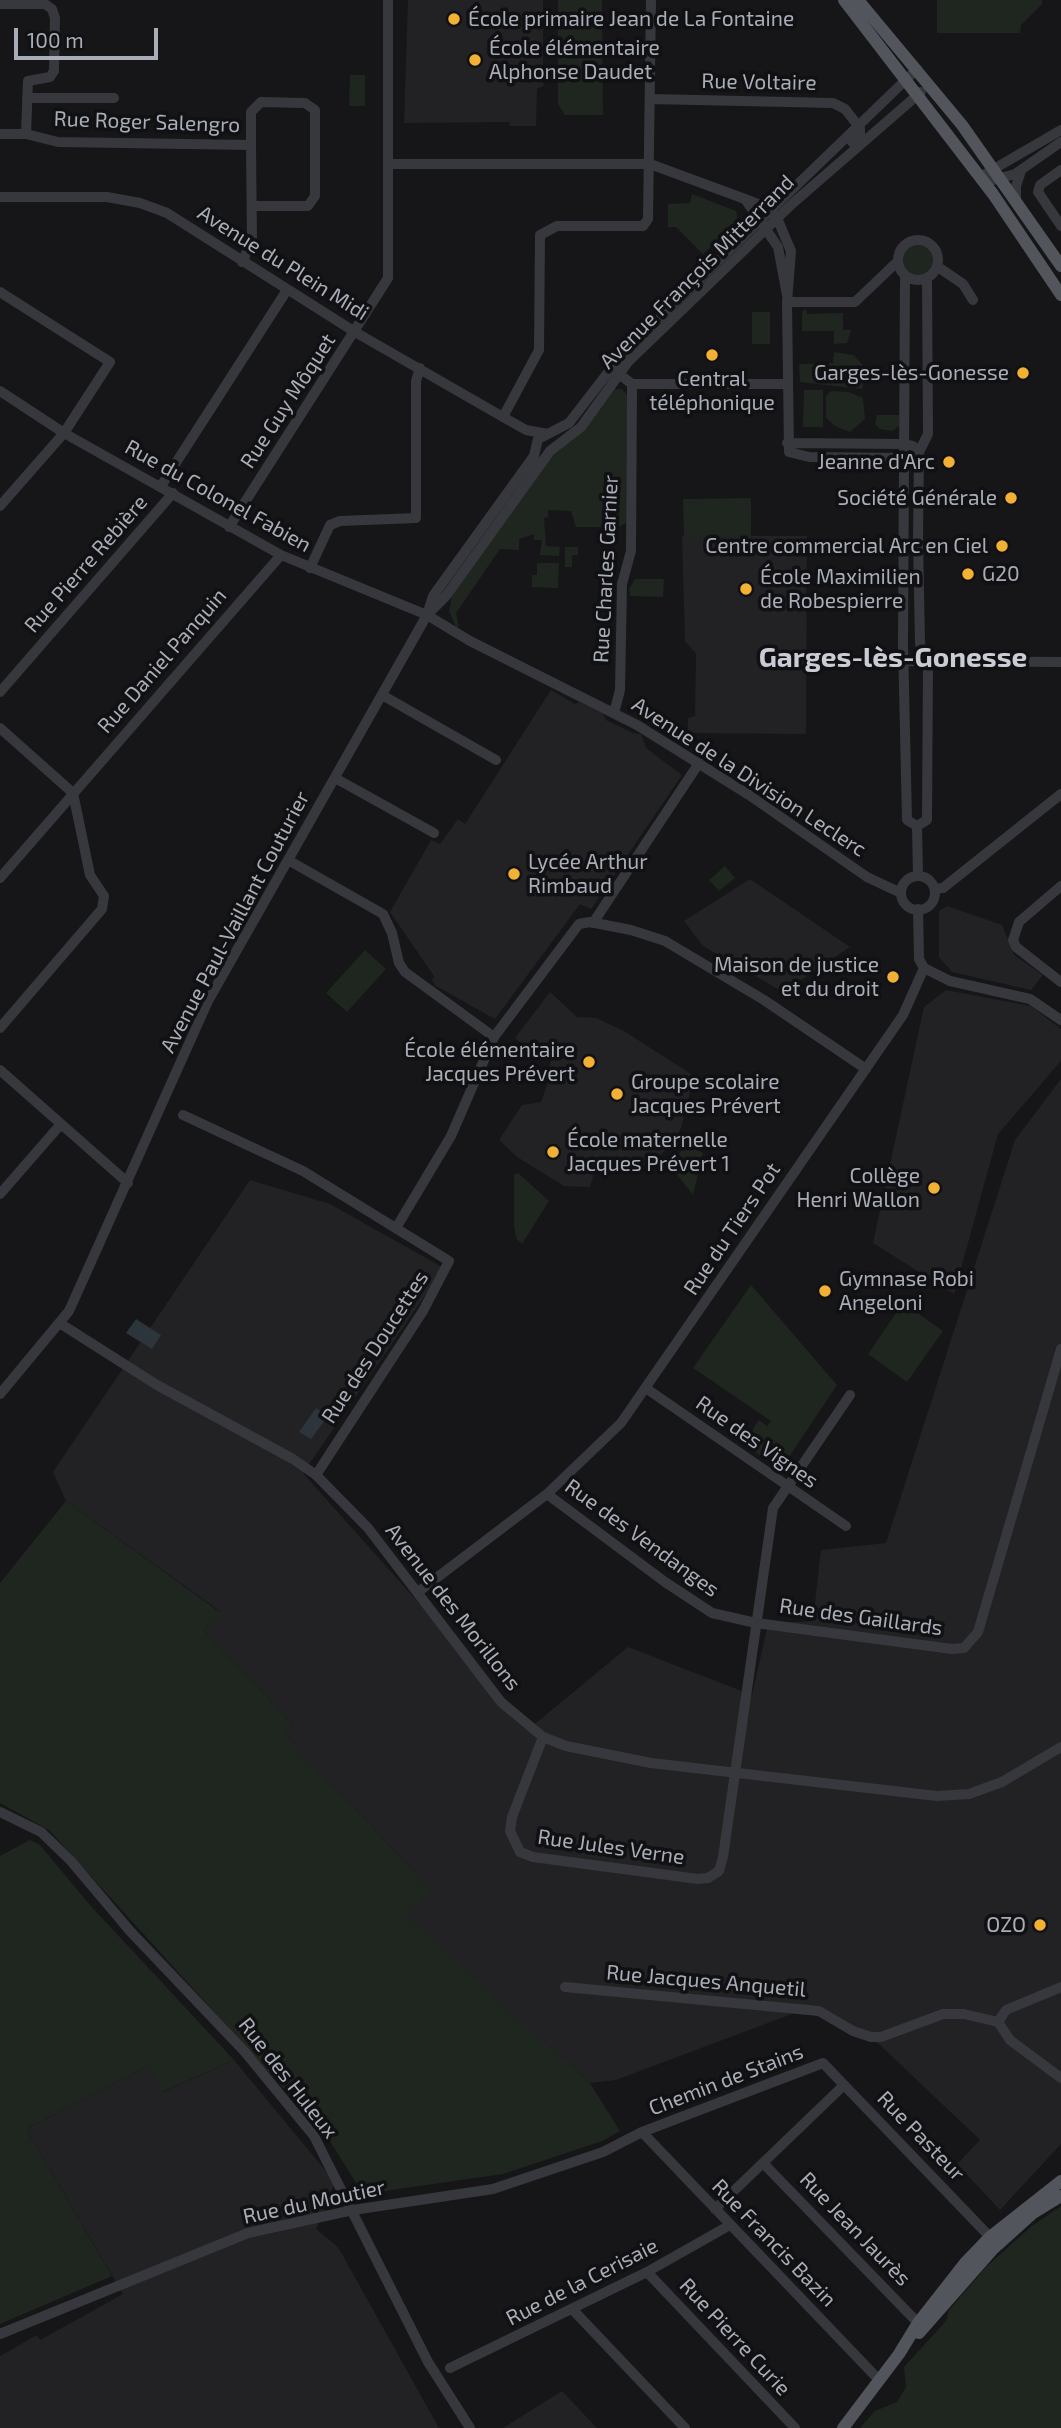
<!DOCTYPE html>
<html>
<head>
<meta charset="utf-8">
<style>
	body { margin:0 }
	#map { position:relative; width:1061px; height:2428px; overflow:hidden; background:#161618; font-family:"Exo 2",sans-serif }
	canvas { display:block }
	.scale { position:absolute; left:14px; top:28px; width:144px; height:32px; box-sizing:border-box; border:4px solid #a8adb8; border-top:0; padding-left:9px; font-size:21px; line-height:24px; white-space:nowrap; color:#a8adb8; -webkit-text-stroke:5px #111113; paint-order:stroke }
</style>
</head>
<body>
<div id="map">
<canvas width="1061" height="2428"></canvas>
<div class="scale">100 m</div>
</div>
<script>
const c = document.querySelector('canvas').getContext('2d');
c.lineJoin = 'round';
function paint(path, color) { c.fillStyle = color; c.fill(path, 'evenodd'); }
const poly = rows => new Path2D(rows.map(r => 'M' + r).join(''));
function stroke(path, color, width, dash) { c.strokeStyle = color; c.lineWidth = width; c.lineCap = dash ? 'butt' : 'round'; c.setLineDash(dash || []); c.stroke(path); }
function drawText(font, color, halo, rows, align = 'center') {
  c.font = font + ' "Exo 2",sans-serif'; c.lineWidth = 7; c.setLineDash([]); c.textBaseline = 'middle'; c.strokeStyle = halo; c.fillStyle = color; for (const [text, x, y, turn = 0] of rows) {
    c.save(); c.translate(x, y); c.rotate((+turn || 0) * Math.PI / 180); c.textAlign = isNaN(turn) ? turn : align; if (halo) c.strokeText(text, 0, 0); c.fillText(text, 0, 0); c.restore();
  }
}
paint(poly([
	[408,0,543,0,543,65,536,65,536,77,545,85,537,89,536,126,510,126,509,122,404,123],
	[682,536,807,536,806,734,688,733,688,718,695,716,696,654,685,641],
	[551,690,575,704,579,702,603,714,606,720,633,733,641,734,646,748,682,775,591,909,580,904,495,1019,436,986,432,980,434,976,390,912,431,840,440,844,458,819,465,824],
	[750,879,850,947,783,992,703,946,684,921],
	[947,906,1002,925,1014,955,1043,975,1031,990,952,972,939,957,939,911],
	[946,990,1031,1006,1061,1029,1061,1061,998,1134,954,1294,873,1243,924,1007],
	[550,992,577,1017,596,1018,624,1031,694,1076,681,1128,674,1142,653,1162,622,1171,596,1166,590,1187,564,1186,517,1157,499,1140,522,1105,541,1102,547,1085,551,1059,535,1055,515,1038],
	[1061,1079,1061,2144,1000,2210,957,2164,980,2140,880,2045,816,2005,616,2080,590,2083,407,1917,432,1891,284,1733,293,1725,203,1630,221,1612,66,1501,53,1472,250,1180,330,1204,444,1268,303,1473,530,1728,628,1647,752,1695,768,1624,813,1621,821,1550,886,1543,1015,1140],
	[234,2060,335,2182,316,2229,338,2247,439,2428,0,2428,0,2356,37,2335,40,2340,123,2294,26,2129,148,2066,163,2092],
	[562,2391,597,2428,503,2428]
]), '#222225');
paint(poly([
	[558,0,602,0,603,115,565,115,558,104],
	[937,0,1042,0,1042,4,1021,25,1020,33,937,33],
	[350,75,365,75,365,106,349,106],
	[692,194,736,211,738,222,703,254,676,227,668,227,668,204,690,203],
	'898 260a20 20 0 1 1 40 0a20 20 0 1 1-40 0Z',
	[806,309,807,314,843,313,843,330,851,330,847,343,834,344,834,331,802,331,802,311],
	[752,312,770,312,770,344,752,344],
	[834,352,853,355,861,363,866,370,862,389,800,382,799,364,833,363],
	[611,389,622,389,627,395,626,523,619,527,576,527,571,511,548,510,548,517,544,518,546,546,560,547,559,556,540,555,542,540,534,540,534,534,519,539,519,550,500,549,456,613,459,627,456,627,449,611,452,596,556,450],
	[804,390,823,390,823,427,803,427],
	[831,391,848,392,863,398,865,419,850,432,835,426,826,418,826,396],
	[877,415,899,415,899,426,893,431,880,429,875,424],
	[751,498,751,536,684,536,683,499],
	[565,547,578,547,578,555,572,555,572,567,565,567],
	[537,563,559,563,558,588,532,587,532,575,537,575],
	[635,579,664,579,663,597,630,596,629,589],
	[725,866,735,878,719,891,709,880],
	[365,950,386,969,347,1012,326,993],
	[685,1143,703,1153,693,1195,672,1168],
	[518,1173,549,1201,522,1244,516,1238,514,1226,514,1175],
	[751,1285,837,1385,781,1469,752,1450,757,1440,752,1447,744,1442,759,1420,767,1426,771,1421,693,1368],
	[903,1303,943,1331,907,1382,868,1354],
	[66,1501,221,1613,203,1630,293,1725,285,1734,432,1891,408,1917,590,2083,620,2131,602,2141,503,2174,363,2194,326,2135,49,1830,0,1803,0,1583],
	[30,1840,40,1845,90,1905,234,2060,162,2092,148,2066,26,2129,112,2276,0,2324,0,1856],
	[1061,2206,1061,2428,860,2428,875,2411,897,2402,906,2387,904,2367,946,2321,949,2310,987,2266,1032,2226]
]), '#1e261f');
paint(poly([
	[136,1319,161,1335,152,1349,126,1333],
	[316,1408,328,1416,311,1439,299,1432]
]), '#2c353c');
stroke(poly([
	[0,4,45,4,52,9,55,18,54,71,50,77,28,81,26,134],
	[27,98,114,98],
	[651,99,833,103,845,109,860,128,860,134,852,142],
	[0,134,26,134,58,142,251,145],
	[390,164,650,164,745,199],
	[1061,170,1040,185,1038,192,1061,226],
	[980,177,1061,130],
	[980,177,993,180,1015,174,1061,142],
	[0,197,107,197,140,203,167,213,355,332,503,417,526,430,548,434],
	[1016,200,1016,186,1021,171],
	'898 260a20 20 0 1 1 40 0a20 20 0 1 1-40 0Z',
	[242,262,252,241,251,145,251,112,261,102,305,103,315,110,315,196,308,206,252,206],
	[938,267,963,284,973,300],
	[905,276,903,644,907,820,917,826],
	[0,292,110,362,64,433,0,506],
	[787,295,778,247,745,199,765,207,777,218,791,251,787,302,789,452,809,457,909,458],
	[787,302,855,302,897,262],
	[614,370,632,384,787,384],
	[0,391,64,433,281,555,427,615,470,641,637,725,749,795,867,877,901,893],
	[503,417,539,350,540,235,557,226,643,226,648,219,651,0],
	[787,443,905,444,913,446,919,452],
	[161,486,287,290],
	[229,527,388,278,388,0],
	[310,568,330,525,340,521,416,518,416,381,420,368],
	[428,614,446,596,550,451,581,427,628,362,792,204,921,92],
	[905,661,1061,662],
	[0,692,173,493],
	[382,695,496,760],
	[614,713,620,690,622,584,631,551,632,384],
	[0,728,73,793,90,875,104,896,102,909,0,1028],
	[335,778,434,833],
	[917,826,927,820,928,662,920,644,918,539,919,452,928,434,927,278],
	[917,826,918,876],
	[288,860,383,914,392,933,399,963,405,972,494,1037],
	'901 893a17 17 0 1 1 34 0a17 17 0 1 1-34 0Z',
	[0,878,281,555],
	[1061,886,1019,922,1013,940,1016,947,1061,982],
	[935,889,943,888,1061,794],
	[918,909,919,959,924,968,950,981,1030,999,1061,1020],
	[593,923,699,763],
	[0,1070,128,1183],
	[183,1115,303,1171,449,1261,423,1311,316,1475],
	[0,1194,61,1124],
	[396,1228,451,1136,494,1037,579,924,590,922,631,930,665,941,764,1000,866,1069],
	[61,1324,157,1385,293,1459,316,1475,368,1528,501,1702,543,1737,566,1746,651,1763,937,1796,969,1794,1002,1782,1061,1747],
	[647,1389,846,1526],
	[0,1394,69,1311,208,1001,427,615,433,596,534,456,538,439,569,423,623,353,917,69],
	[547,1494,665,1582,712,1613,756,1623,952,1649,964,1648,978,1632,1061,1349],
	[418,1592,547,1494,621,1423,903,1015,924,968],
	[543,1737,512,1817,510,1831,520,1852,533,1857,698,1879,708,1878,719,1871,723,1857,773,1508,850,1395],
	[0,1812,41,1832,71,1861,130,1931,245,2052,314,2136,428,2362,470,2428],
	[565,1987,819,2011,853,2031,871,2037,881,2037,943,2014,964,2014,998,2022],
	[998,2022,1010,2040,1061,2078],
	[998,2022,1006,2010,1061,1987],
	[642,2132,879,2380],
	[763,2163,918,2323],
	[715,2209,844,2085],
	[647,2272,795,2428],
	[573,2310,685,2428],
	[0,2334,248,2233,353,2210,493,2189,603,2152,642,2132,823,2063,990,2237],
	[450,2368,647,2272,730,2225]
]), '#37383d', 10);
stroke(poly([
	[844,0,993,194,1061,295],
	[858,0,962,125,1061,266],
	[919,2333,993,2249,1033,2213,1061,2196],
	[843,2428,899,2354,918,2323,965,2263,990,2237,1061,2181]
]), '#53555c', 12);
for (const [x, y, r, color] of [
	[454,19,7,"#f2b134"],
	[475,60,7,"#f2b134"],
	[712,355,7,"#f2b134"],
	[1023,373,7,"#f2b134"],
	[949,462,7,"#f2b134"],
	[1011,498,7,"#f2b134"],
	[1002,546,7,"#f2b134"],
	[968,574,7,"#f2b134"],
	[746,589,7,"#f2b134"],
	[514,874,7,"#f2b134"],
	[893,977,7,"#f2b134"],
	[589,1062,7,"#f2b134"],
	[617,1094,7,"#f2b134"],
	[553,1152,7,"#f2b134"],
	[934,1188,7,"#f2b134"],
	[825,1291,7,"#f2b134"],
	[1040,1925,7,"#f2b134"]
]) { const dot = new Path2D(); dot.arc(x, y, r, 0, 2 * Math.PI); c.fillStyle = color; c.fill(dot); stroke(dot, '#111113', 2.5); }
drawText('21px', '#a8adb8', '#111113', [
	["École primaire Jean de La Fontaine",468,19],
	["École élémentaire",489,48],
	["Alphonse Daudet",489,72],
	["Garges-lès-Gonesse",1009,373,"right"],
	["Central",712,379,"center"],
	["téléphonique",712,403,"center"],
	["Jeanne d'Arc",935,462,"right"],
	["Société Générale",997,498,"right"],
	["Centre commercial Arc en Ciel",988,546,"right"],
	["G20",982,574],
	["École Maximilien",760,577],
	["de Robespierre",760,601],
	["Lycée Arthur",528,862],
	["Rimbaud",528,886],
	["Maison de justice",879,965,"right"],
	["et du droit",879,989,"right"],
	["École élémentaire",575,1050,"right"],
	["Jacques Prévert",575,1074,"right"],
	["Groupe scolaire",631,1082],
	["Jacques Prévert",631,1106],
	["École maternelle",567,1140],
	["Jacques Prévert 1",567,1164],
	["Collège",920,1176,"right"],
	["Henri Wallon",920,1200,"right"],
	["Gymnase Robi",839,1279],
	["Angeloni",839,1303],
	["OZO",1026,1925,"right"]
], 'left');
drawText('21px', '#a8adb8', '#111113', [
	["Rue Voltaire",759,82,1],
	["Rue Roger Salengro",147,122,2],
	["Avenue du Plein Midi",283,263,32],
	["Avenue François Mitterrand",697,272,-45],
	["Rue Guy Môquet",288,401,-57],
	["Rue du Colonel Fabien",218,496,29],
	["Rue Pierre Rebière",86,564,-49],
	["Rue Charles Garnier",606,569,-87],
	["Rue Daniel Panquin",162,661,-49],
	["Avenue de la Division Leclerc",749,777,33],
	["Avenue Paul-Vaillant Couturier",235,922,-62],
	["Rue du Tiers Pot",732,1229,-56],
	["Rue des Doucettes",375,1347,-57],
	["Rue des Vignes",757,1442,35],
	["Rue des Vendanges",642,1538,36],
	["Avenue des Morillons",453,1607,52],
	["Rue des Gaillards",861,1617,8],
	["Rue Jules Verne",611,1847,8],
	["Rue Jacques Anquetil",706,1981,5],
	["Rue des Huleux",288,2078,52],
	["Chemin de Stains",726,2080,-21],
	["Rue Pasteur",921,2136,46],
	["Rue du Moutier",314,2202,-12],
	["Rue Jean Jaurès",855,2229,46],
	["Rue Francis Bazin",774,2243,46],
	["Rue de la Cerisaie",582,2282,-27],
	["Rue Pierre Curie",735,2337,47]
]);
drawText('bold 28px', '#c9ccd4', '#111113', [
	["Garges-lès-Gonesse",893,658]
]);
</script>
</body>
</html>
